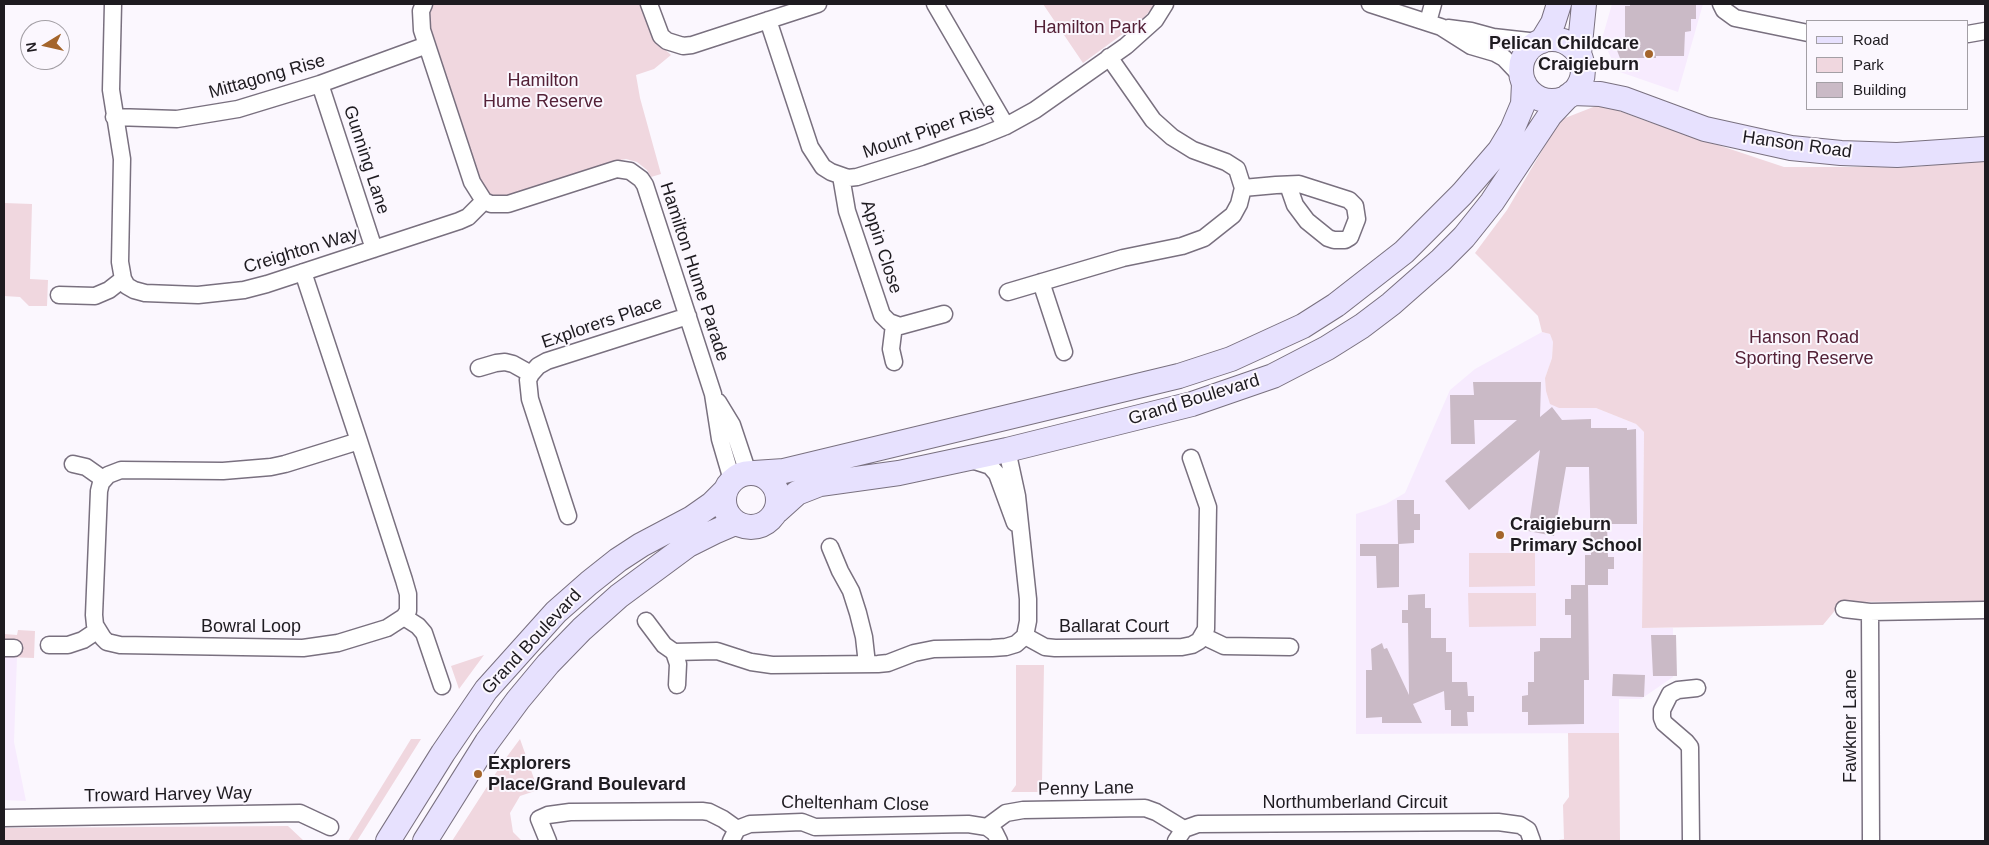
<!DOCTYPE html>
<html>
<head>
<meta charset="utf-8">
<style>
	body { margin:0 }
	#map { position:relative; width:1989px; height:845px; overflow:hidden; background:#fbf7fe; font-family:Arial,sans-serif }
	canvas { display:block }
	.frame { position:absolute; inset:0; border:5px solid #1e1b20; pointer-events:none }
	.legend { position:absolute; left:1806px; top:20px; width:162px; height:90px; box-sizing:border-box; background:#fbf7fe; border:1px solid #a39fa5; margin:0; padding:6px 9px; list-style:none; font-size:15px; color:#1e1b20 }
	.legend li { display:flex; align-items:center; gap:10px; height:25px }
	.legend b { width:25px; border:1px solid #a39fa5 }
	.north { position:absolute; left:20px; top:20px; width:50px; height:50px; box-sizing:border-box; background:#fbf7fe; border:1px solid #a39fa5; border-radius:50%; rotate:261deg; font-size:14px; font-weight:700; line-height:20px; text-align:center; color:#1e1b20 }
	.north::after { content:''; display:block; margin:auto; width:18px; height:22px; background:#a4652b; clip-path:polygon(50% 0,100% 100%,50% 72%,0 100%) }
</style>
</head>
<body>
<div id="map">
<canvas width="1989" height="845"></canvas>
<div class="frame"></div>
<ul class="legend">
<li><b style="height:6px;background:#e7e1fe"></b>Road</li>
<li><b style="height:14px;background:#f0d7df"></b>Park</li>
<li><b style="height:14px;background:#cabac6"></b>Building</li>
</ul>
<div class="north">N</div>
</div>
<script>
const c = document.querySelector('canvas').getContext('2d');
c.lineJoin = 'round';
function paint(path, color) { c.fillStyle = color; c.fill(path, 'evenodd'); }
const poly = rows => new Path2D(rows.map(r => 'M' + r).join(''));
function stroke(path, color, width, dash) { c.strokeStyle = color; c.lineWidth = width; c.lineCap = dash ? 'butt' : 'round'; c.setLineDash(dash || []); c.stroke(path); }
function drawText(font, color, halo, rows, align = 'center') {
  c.font = font + ' Arial,sans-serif'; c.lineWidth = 4; c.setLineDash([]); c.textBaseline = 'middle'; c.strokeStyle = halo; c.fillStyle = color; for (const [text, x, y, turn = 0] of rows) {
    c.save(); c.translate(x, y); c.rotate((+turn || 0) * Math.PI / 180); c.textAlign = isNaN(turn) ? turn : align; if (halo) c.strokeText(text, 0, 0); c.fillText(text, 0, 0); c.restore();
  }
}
paint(poly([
	[1612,4,1703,4,1678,92,1620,72,1616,68,1602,39],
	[1542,332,1550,334,1553,342,1552,358,1545,378,1559,408,1596,408,1636,424,1644,432,1642,628,1673,628,1673,677,1641,699,1619,699,1619,733,1356,734,1356,514,1386,504,1405,493,1450,390,1475,369],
	[4,657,17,657,14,742,26,801,4,800]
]), '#f7ebfe');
paint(poly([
	[434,4,641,4,653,38,671,55,654,69,636,75,640,98,661,174,651,177,647,170,637,162,626,159,615,161,503,197,489,195,479,179,429,25,428,16],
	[1043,4,1155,4,1143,19,1083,63],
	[1601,104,1646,121,1784,167,1914,167,1985,160,1985,601,1842,602,1823,625,1642,628,1644,432,1636,424,1596,408,1559,408,1550,404,1546,391,1545,378,1552,358,1553,342,1550,334,1542,332,1538,316,1475,253,1507,210,1560,120],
	[4,203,32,204,30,279,48,280,47,306,29,306,20,297,4,296],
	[1469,553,1535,553,1535,586,1469,587],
	[1468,593,1536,593,1536,626,1469,627],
	[18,630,35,631,34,658,4,657,4,634,17,635],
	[484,655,459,689,451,666],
	[1016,665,1044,665,1042,782,1048,792,1011,792,1016,785],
	[1568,733,1619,733,1620,841,1553,841,1564,839,1563,805,1569,797],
	[411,739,421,739,357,841,348,841],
	[520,739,538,790,520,796,510,813,513,832,522,841,452,841,503,762],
	[288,826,304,841,4,841,4,828]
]), '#f0d7df');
paint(poly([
	[1630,4,1696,4,1696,19,1691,19,1691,31,1685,32,1684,56,1656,56,1656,58,1626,58,1621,61,1615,45,1625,41,1625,6,1630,6],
	[1473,382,1541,382,1540,417,1552,407,1562,420,1591,419,1591,428,1627,428,1627,430,1636,429,1637,524,1607,524,1608,557,1614,557,1614,569,1608,569,1608,585,1588,585,1589,680,1584,680,1584,724,1528,725,1528,712,1522,712,1522,696,1528,695,1528,682,1534,682,1534,652,1540,651,1540,638,1571,638,1571,615,1565,615,1565,599,1571,599,1571,585,1585,585,1585,555,1591,555,1589,467,1566,467,1554,536,1528,531,1540,450,1469,510,1445,481,1517,420,1474,420,1475,444,1451,444,1450,395,1474,395],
	[1397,500,1414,500,1414,514,1420,514,1420,530,1414,530,1414,543,1399,544,1399,587,1377,588,1376,556,1360,556,1360,544,1398,544],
	[1425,594,1425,608,1431,608,1431,638,1446,638,1446,652,1452,652,1452,682,1467,682,1468,696,1474,696,1474,712,1467,712,1468,726,1451,726,1451,710,1445,710,1444,691,1413,704,1422,723,1382,723,1382,717,1366,718,1366,670,1372,670,1371,649,1382,643,1384,649,1387,648,1409,695,1408,623,1402,623,1402,610,1408,610,1408,595],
	[1651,635,1676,635,1677,676,1653,676],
	[1613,674,1645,675,1644,697,1612,696]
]), '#cabac6');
const street = poly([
	[113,4,111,90,122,159,120,262,123,279,127,286,134,290,145,293,198,295,244,290,267,284,459,221,468,217,484,201],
	[424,4,421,11,422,30,472,182,484,201,491,204,508,204,617,169,630,171,641,179,645,185,713,394,720,439,732,480],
	[649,4,661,36,667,41,683,46,692,45,818,4],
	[935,4,1006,126],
	[1370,4,1441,27,1471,46,1495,53,1504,58,1523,78],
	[1721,4,1724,10,1735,18,1808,33],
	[768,20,810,147,823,167,831,172,848,178,857,177,921,157,981,136,1006,126,1035,110,1126,46,1155,20,1165,4],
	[1428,22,1433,4],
	[1448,28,1471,31,1493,37,1538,42],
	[1968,34,1985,31],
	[320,84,374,249],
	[114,117,177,119,238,109,320,84,427,45],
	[841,176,847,211,882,315,889,322,900,326,944,314],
	[1243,188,1276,185,1299,184,1349,200,1355,206,1357,219,1350,237,1345,240,1334,240,1328,238,1307,221,1295,205,1288,185],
	[303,272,359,441,404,580,408,594,408,611,404,617,387,628,338,643,303,648,120,645,107,642,103,638,95,625,94,615,99,491,101,483,108,475,121,470,223,471,271,467,285,464,359,441],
	[1041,282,1064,352],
	[1008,292,1123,258,1182,246,1204,238,1233,215,1239,204,1243,188,1237,169,1226,162,1193,150,1172,137,1153,120,1109,57],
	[59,295,95,296,109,290,123,279],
	[894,362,891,349,894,325],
	[479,368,496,363,505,362,513,364,531,374],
	[718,402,732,425,748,473],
	[968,459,990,466,997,474,1015,523],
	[73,464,86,467,103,479],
	[568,516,530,399,528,380,531,374,538,366,547,361,688,316],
	[830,547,840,571,851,591,858,613,864,637,867,664],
	[1844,609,1870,612,1985,610],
	[1870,612,1871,841],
	[404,617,418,626,424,633,442,686],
	[646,621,664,645,674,652,717,651,751,662,772,665,878,664,888,663,914,653,934,649,992,648,1006,647,1016,644,1025,636,1028,621,1028,599,1017,496,1007,450],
	[1025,636,1045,647,1055,648,1182,647,1192,645,1199,641,1206,629,1208,507,1191,458],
	[1203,636,1224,646,1290,647],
	[49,645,68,645,83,640,98,630],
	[4,648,14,648],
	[674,652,678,664,677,685],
	[4,818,300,813,330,827],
	[987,827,1006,813,1023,810,1145,808,1156,812,1184,829],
	[548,841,539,819,548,815,570,812,702,811,709,812,723,819,737,829],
	[731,841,737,829,750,824,802,822,815,827,968,824,987,827,995,833,999,841],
	[1176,841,1184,829,1198,824,1498,822,1520,825,1528,830,1532,841],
	[1691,841,1690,747,1686,742,1664,723,1662,718,1662,710,1670,694,1678,690,1697,688]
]);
const secondary = poly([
	'1521 70a31 31 0 1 1 62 0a31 31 0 1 1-62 0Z',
	[1542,41,1553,23,1559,4],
	[1579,54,1584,4],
	[1572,93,1600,94,1624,99,1705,129,1791,148,1841,153,1897,155,1985,149],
	'724 500a27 27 0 1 1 54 0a27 27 0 1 1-54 0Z',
	[754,473,784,471,1179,376,1231,359,1303,326,1336,305,1404,252,1462,194,1500,150,1512,130,1523,104,1524,83],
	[777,511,797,493,820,484,899,473,1007,450,1192,404,1273,376,1327,348,1362,326,1391,304,1441,260,1464,237,1492,202,1550,115,1568,96],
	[388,841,443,753,486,690,556,612,589,583,618,560,641,545,692,518,712,504,725,491],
	[425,841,487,742,518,700,548,664,582,629,619,596,688,545,714,532,735,523]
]);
stroke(street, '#79707f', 19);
stroke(secondary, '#79707f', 26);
stroke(street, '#fff', 16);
stroke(secondary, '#e7e1fe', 24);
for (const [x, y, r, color] of [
	[1649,54,5,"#a4652b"],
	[1500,535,5,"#a4652b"],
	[478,774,5,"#a4652b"]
]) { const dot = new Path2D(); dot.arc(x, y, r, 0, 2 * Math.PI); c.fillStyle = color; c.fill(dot); stroke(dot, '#fbf7fe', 2); }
drawText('18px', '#542137', '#fbf7fe', [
	["Hamilton Park",1090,28],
	["Hamilton",543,81],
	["Hume Reserve",543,102],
	["Hanson Road",1804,338],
	["Sporting Reserve",1804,359]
]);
drawText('bold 18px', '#1e1b20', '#fbf7fe', [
	["Pelican Childcare",1639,44,"right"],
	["Craigieburn",1639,65,"right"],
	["Craigieburn",1510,525],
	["Primary School",1510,546],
	["Explorers",488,764],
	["Place/Grand Boulevard",488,785]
], 'left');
drawText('18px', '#1e1b20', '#fbf7fe', [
	["Mittagong Rise",267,77,-16],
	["Mount Piper Rise",929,131,-19],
	["Hanson Road",1797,145,8],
	["Gunning Lane",366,160,72],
	["Appin Close",881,247,72],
	["Creighton Way",301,251,-17],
	["Hamilton Hume Parade",694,272,72],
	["Explorers Place",602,323,-19],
	["Grand Boulevard",1194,400,-17],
	["Bowral Loop",251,627],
	["Ballarat Court",1114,627],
	["Grand Boulevard",532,642,-47],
	["Fawkner Lane",1851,726,-90],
	["Penny Lane",1086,789,-1],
	["Troward Harvey Way",168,795,-1],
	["Northumberland Circuit",1355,803],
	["Cheltenham Close",855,804,1]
]);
</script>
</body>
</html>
